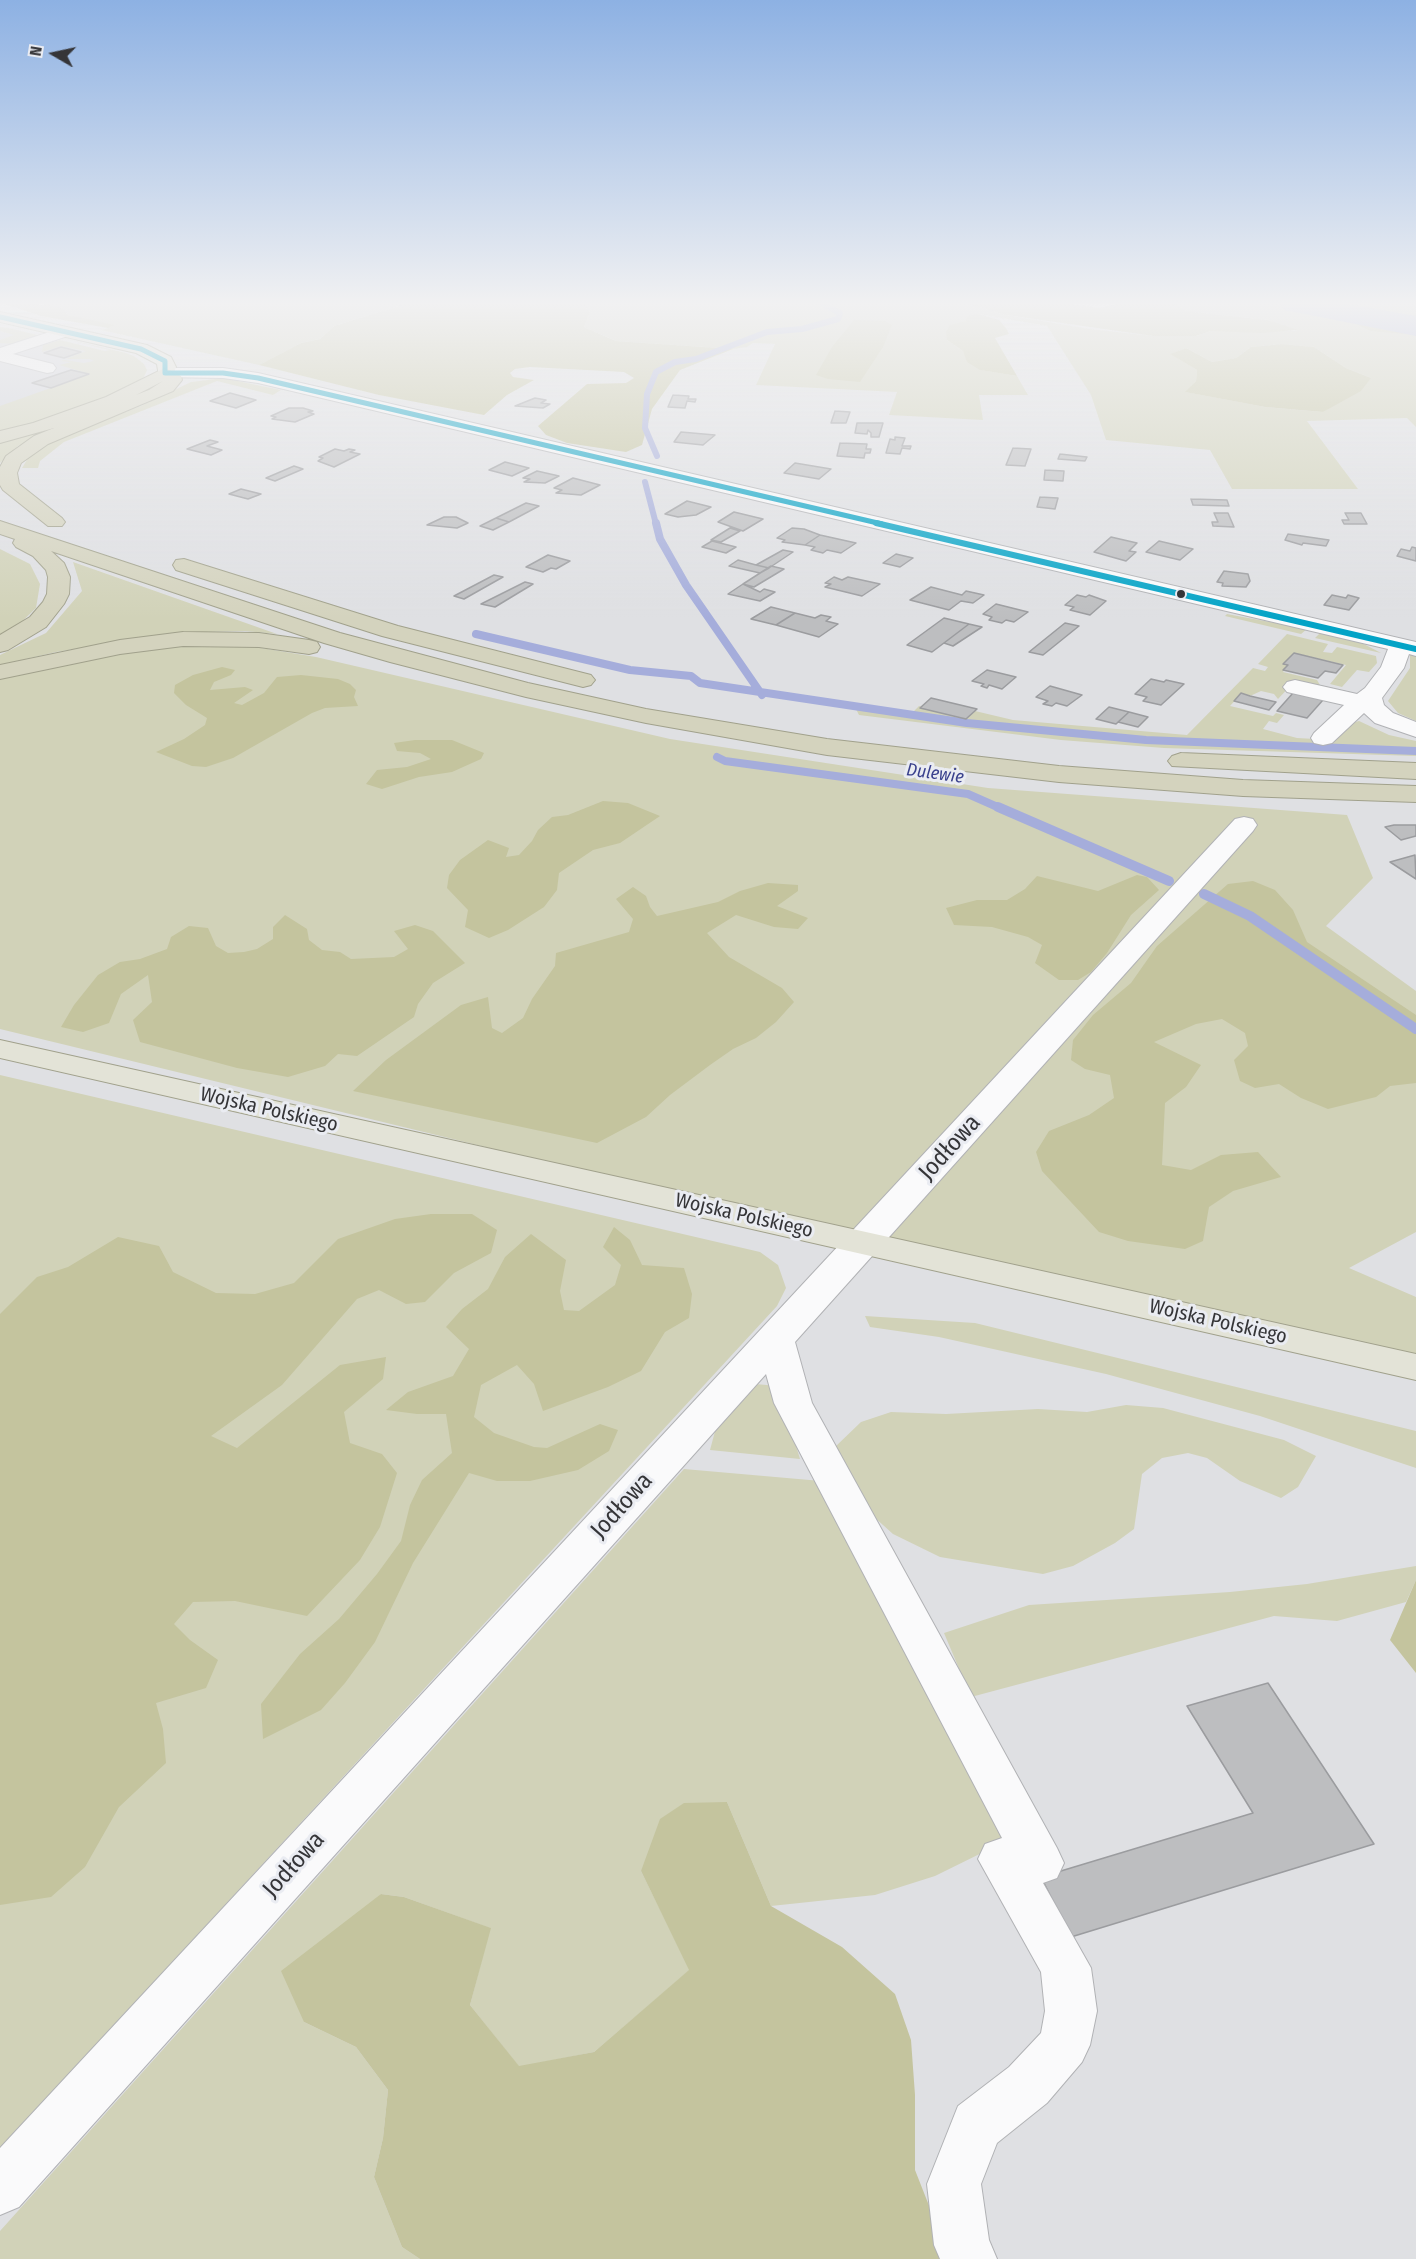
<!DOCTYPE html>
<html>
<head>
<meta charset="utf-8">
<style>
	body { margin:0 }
	#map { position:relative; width:1416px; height:2259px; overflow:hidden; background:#dfe0e3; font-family:"Fira Sans Condensed",sans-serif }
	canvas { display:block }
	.north { position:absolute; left:24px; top:24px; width:60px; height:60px; -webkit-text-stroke:4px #eaecf2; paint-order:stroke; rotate:279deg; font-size:16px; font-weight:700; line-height:24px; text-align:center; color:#353538 }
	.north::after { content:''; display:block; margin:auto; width:21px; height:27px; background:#353538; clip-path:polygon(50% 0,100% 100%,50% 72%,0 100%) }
</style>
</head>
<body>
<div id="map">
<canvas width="1416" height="2259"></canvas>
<div class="north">N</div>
</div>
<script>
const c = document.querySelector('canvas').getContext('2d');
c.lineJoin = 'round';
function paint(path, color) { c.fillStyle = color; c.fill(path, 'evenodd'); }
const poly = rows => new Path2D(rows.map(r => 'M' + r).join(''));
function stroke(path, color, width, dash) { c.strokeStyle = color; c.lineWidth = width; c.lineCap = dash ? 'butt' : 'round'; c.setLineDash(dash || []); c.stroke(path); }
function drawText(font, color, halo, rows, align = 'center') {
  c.font = font + ' "Fira Sans Condensed",sans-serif'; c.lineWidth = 6; c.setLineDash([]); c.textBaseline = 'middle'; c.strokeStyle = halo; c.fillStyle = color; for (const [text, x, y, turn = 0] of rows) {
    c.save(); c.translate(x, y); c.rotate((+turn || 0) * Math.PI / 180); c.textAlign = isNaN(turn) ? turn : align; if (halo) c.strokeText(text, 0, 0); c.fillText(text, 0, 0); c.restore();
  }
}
paint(poly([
	[0,331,25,337,26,342,42,345,57,341,107,353,102,376,0,411]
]), '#d1d3db');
paint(poly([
	[39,303,402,303,402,305,334,326,320,339,301,343,259,365,101,330,108,328,68,315,63,309],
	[582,303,966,303,1006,315,1090,329,1153,336,1196,336,1211,331,1297,331,1268,320,1184,311,1172,303,1416,303,1416,427,1407,418,1307,421,1358,489,1232,489,1210,450,1106,440,1091,395,1047,326,979,314,966,321,947,340,963,351,981,370,1017,376,1028,395,979,395,983,420,889,415,897,392,756,385,775,344,753,343,747,347,733,349,616,341,584,327,590,312],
	[1282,344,1314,347,1346,368,1371,378,1323,412,1265,407,1186,392,1196,381,1197,370,1171,354,1186,348,1212,362,1236,358,1251,347],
	[0,327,9,328,41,336,14,344,0,343,0,340,14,335,0,331],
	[62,338,126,353,134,356,144,364,147,370,144,377,128,389,52,418,0,433,0,406,90,374,59,365,72,362,61,361,64,360,84,363,94,361,90,359,66,359,86,351,61,346,42,352,43,345,60,340,105,351,109,350],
	[223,378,281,390,273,395,217,381,64,442,40,461,38,468,22,468,28,458,43,446,83,428,141,406,191,382],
	[65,422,70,424,18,446,0,463,0,441],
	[0,549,30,564,40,584,36,608,8,635,0,638],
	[73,562,277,634,245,631,170,633,56,652,0,665,0,655,46,633,82,591],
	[1227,614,1307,629,1301,634,1225,616],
	[1321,632,1360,642,1381,653,1315,638],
	[1287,634,1328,644,1323,652,1332,653,1337,647,1376,656,1377,663,1369,672,1357,670,1342,687,1330,684,1346,665,1294,653,1284,664,1288,665,1283,672,1317,680,1320,685,1351,692,1349,695,1295,681,1278,699,1274,694,1261,691,1250,696,1241,694,1230,706,1273,716,1276,713,1284,715,1277,723,1269,721,1263,729,1297,738,1333,740,1352,723,1359,721,1389,735,1416,741,1416,756,1164,748,1061,740,859,715,856,709,864,705,913,712,919,706,966,718,975,711,1013,720,1187,735,1253,668,1265,671,1268,667,1258,664],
	[191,644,255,647,316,657,670,739,988,788,1347,815,1373,878,1326,926,1416,991,1416,1232,1349,1268,1416,1297,1416,1364,852,1236,0,1029,0,678,132,651],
	[1410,655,1416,655,1416,721,1398,713,1388,701,1410,668],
	[0,1075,760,1252,778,1265,786,1288,777,1306,0,2149],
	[865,1316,975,1323,1416,1431,1416,1468,1260,1416,1106,1374,939,1337,870,1327],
	[755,1384,778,1386,800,1459,710,1450,717,1424],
	[1126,1405,1163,1408,1284,1440,1316,1456,1298,1487,1281,1498,1240,1481,1207,1458,1188,1453,1162,1458,1142,1474,1134,1529,1115,1543,1073,1566,1043,1574,940,1557,893,1534,863,1507,835,1447,861,1422,891,1412,946,1414,1038,1409,1087,1412],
	[684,1469,821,1481,1010,1839,935,1876,875,1895,771,1906,727,1802,641,1871,690,1970,594,2052,519,2067,470,2005,490,1928,404,1897,381,1894,304,2022,356,2047,388,2090,383,2138,374,2177,402,2247,420,2259,0,2259,0,2231],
	[1416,1566,1416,1580,1406,1602,1337,1621,1274,1616,971,1697,944,1633,1029,1605,1230,1592,1307,1584]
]), '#d1d2b8');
paint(poly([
	[2,303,51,305,63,309,68,315,114,325,108,328,41,316],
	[402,303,582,303,590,312,584,327,616,341,733,349,680,370,652,409,642,445,626,452,567,443,546,435,538,426,587,384,626,383,634,378,624,372,530,367,515,369,510,373,513,377,534,380,507,395,484,415,379,395,259,365,301,343,320,339,334,326,402,305],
	[966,303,1063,303,1099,308,1117,304,1114,303,1172,303,1185,311,1268,320,1298,330,1262,333,1211,331,1196,336,1153,336,1006,315],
	[1310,303,1326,303,1401,317,1416,315,1416,335,1371,331],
	[979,314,999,320,1006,328,1009,334,995,338,1017,376,980,370,967,362,963,351,947,340,946,332,950,325,966,321,967,316],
	[854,320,885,321,892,325,883,347,860,382,828,379,816,375,832,347],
	[1282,344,1314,347,1346,368,1371,378,1361,391,1323,412,1265,407,1185,392,1196,381,1197,370,1170,354,1186,348,1212,362,1236,358,1251,347],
	[222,667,235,670,231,675,214,682,210,690,245,687,253,690,234,703,242,705,264,693,277,677,301,675,338,679,350,684,356,690,354,697,358,706,325,708,312,713,233,758,206,767,192,766,156,752,184,739,205,725,207,718,186,705,174,693,175,685,193,675],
	[415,740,452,740,484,753,481,759,452,772,419,777,382,789,366,784,377,770,407,767,431,759,420,753,397,751,394,743],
	[603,801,628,803,660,816,620,843,593,850,559,873,557,890,544,907,508,930,489,938,465,927,468,910,447,888,449,875,460,860,488,840,509,848,506,857,519,855,532,841,538,830,552,817,568,815],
	[1137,875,1147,877,1159,890,1131,915,1107,953,1091,972,1078,980,1059,980,1035,963,1042,945,1028,937,992,927,954,925,946,908,977,900,1007,900,1025,889,1037,876,1098,891],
	[1253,881,1275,890,1293,910,1307,942,1416,1015,1416,1083,1390,1086,1376,1097,1328,1109,1301,1098,1279,1084,1255,1088,1240,1081,1234,1060,1248,1046,1245,1033,1222,1019,1196,1024,1154,1042,1201,1065,1186,1087,1165,1103,1162,1165,1191,1170,1221,1155,1258,1152,1281,1177,1233,1191,1209,1207,1203,1241,1185,1249,1128,1241,1099,1232,1042,1171,1036,1152,1049,1131,1089,1115,1114,1098,1110,1075,1085,1069,1071,1060,1073,1040,1093,1015,1131,983,1157,946,1228,884],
	[768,883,798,885,798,891,777,906,808,918,798,929,774,927,736,915,707,933,729,957,782,988,794,1002,776,1022,756,1038,733,1049,710,1065,670,1095,646,1117,597,1143,353,1091,386,1060,461,1005,488,997,492,1028,502,1033,523,1018,532,999,555,966,556,953,629,932,633,919,616,899,633,887,646,896,650,907,657,916,718,902,740,891],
	[285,915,307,929,309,940,322,950,340,952,351,959,394,957,408,949,394,931,415,925,433,931,465,963,433,983,418,1004,414,1017,357,1056,338,1054,325,1066,288,1077,237,1068,140,1042,133,1020,152,1002,148,975,121,994,109,1023,83,1032,61,1027,74,1005,98,975,120,962,140,959,167,949,171,937,189,926,208,928,216,946,228,953,244,952,257,949,273,939,273,927],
	[431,1214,472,1214,497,1230,491,1253,454,1273,425,1302,406,1304,379,1290,357,1299,282,1385,211,1436,237,1448,340,1365,386,1357,383,1379,344,1412,350,1443,382,1454,397,1473,380,1527,360,1560,307,1616,235,1601,193,1602,174,1624,190,1640,218,1660,206,1688,156,1703,163,1729,166,1763,119,1807,85,1867,51,1897,0,1905,0,1314,37,1277,68,1267,118,1237,159,1246,173,1272,216,1293,255,1294,294,1283,338,1239,395,1219],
	[614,1227,630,1240,642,1265,684,1268,692,1294,689,1318,665,1332,641,1371,608,1387,543,1411,534,1384,517,1365,481,1385,474,1417,494,1433,534,1447,547,1448,600,1424,618,1430,609,1451,578,1470,530,1481,497,1481,469,1473,413,1563,375,1642,345,1683,321,1710,263,1739,261,1704,300,1654,339,1619,377,1574,401,1541,410,1505,422,1480,452,1453,446,1414,417,1414,386,1410,408,1392,453,1376,469,1349,446,1327,462,1309,488,1289,505,1257,531,1234,566,1260,560,1291,564,1310,579,1311,615,1285,621,1265,603,1247],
	[1416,1580,1416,1673,1390,1640],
	[727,1802,771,1906,842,1947,895,1994,911,2040,915,2095,915,2170,950,2259,420,2259,402,2247,374,2177,383,2138,388,2090,356,2047,304,2022,281,1971,381,1894,404,1897,491,1928,470,2005,519,2066,594,2052,689,1970,641,1871,660,1819,684,1803]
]), '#c4c49e');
stroke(poly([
	[657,456,645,428,647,394,656,372,675,362,696,359,767,332,802,329,838,319,840,313,821,303],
	[645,482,656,524]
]), '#a5addb', 6);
stroke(poly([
	[656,523,660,539,686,585,762,695],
	[476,634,630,670,691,676,700,683,967,723,1146,740,1416,751],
	[717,757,725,761,968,794,1002,809]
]), '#a5addb', 8);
stroke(poly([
	[998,807,1169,881],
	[1204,894,1250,916,1416,1029]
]), '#a5addb', 10);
paint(poly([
	[1280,303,1343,303,1416,316,1416,336,1295,312,1284,310,1280,303]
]), '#a5addb');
const building = poly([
	[61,347,81,352,64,358,44,353,61,347],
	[71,370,89,374,51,388,32,383,71,370],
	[230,393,256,400,236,408,210,401,230,393],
	[673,395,689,396,688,399,696,399,695,402,687,401,685,408,668,407,673,395],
	[535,398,546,400,541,403,550,404,543,408,515,406,535,398],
	[289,408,303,408,313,411,308,412,314,414,295,422,272,419,276,417,271,416,289,408],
	[835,411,850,412,846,423,831,423,835,411],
	[857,423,883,423,879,437,871,437,871,433,868,430,867,434,855,433,857,423],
	[681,432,715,435,703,445,674,442,681,432],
	[895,437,905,438,902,446,911,446,910,449,902,448,900,454,886,453,890,439,895,440,895,437],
	[210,440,218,442,207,446,222,450,211,455,187,449,210,440],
	[840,443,867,444,866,449,871,449,870,453,865,453,864,458,837,456,840,443],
	[1013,448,1031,449,1025,466,1006,465,1013,448],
	[335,449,344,451,349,449,355,450,350,452,360,454,334,467,318,461,323,458,319,457,335,449],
	[1060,454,1087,457,1085,461,1058,459,1060,454],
	[505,462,529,468,512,476,489,470,505,462],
	[795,463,831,469,819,479,784,473,795,463],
	[294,466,303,469,275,481,266,478,294,466],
	[1045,470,1064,471,1063,481,1044,480,1045,470],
	[537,471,559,476,545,483,524,482,530,479,523,478,537,471],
	[573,478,600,485,581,495,556,493,562,490,554,488,573,478],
	[241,489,261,494,248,499,229,494,241,489],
	[1040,497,1058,498,1055,509,1037,507,1040,497],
	[1191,499,1227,500,1229,506,1193,505,1191,499],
	[687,501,711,507,696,515,678,517,665,514,687,501],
	[526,503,539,506,509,522,496,518,526,503],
	[734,512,763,519,743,531,718,522,734,512],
	[1214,513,1228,513,1234,527,1213,526,1212,522,1218,522,1214,513],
	[1345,513,1361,513,1367,524,1344,524,1342,520,1349,520,1345,513],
	[444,517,456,517,468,523,457,528,427,525,444,517],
	[496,518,509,522,493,530,480,526,496,518],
	[730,528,740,531,721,542,711,540,730,528],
	[792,528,804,529,820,535,805,545,782,542,785,540,777,538,792,528],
	[1288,534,1329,540,1326,546,1303,543,1302,545,1285,540,1288,534],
	[820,535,856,543,841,553,827,550,823,553,811,550,815,547,805,545,820,535],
	[1111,537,1137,543,1129,551,1136,552,1126,561,1094,552,1111,537],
	[712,541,736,547,726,553,702,547,712,541],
	[1159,541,1193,549,1180,560,1146,552,1159,541],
	[1412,547,1416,548,1416,561,1397,556,1401,549,1410,551,1412,547],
	[783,550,793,552,769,568,756,565,783,550],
	[896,554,913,558,900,567,883,563,896,554],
	[548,555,570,561,556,569,551,568,543,572,526,567,548,555],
	[738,560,756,565,769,568,760,573,729,566,738,560],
	[771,566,784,569,754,587,743,584,771,566],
	[1224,571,1248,574,1250,581,1246,587,1222,586,1223,583,1217,582,1224,571],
	[494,575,503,577,464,599,454,596,494,575],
	[834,577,842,580,848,577,880,584,862,596,825,587,831,584,825,583,834,577],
	[525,582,533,584,495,607,481,604,525,582],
	[743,584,760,592,764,589,775,592,760,601,728,594,743,584],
	[931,587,962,595,966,591,984,595,973,603,961,601,949,610,910,600,931,587],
	[1077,595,1086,597,1089,595,1106,601,1090,615,1070,610,1074,607,1065,605,1077,595],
	[1332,595,1346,598,1348,595,1359,598,1349,610,1324,605,1332,595],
	[996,604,1028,612,1014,622,1006,620,1002,623,989,620,992,617,983,614,996,604],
	[771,607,795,613,776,625,751,619,771,607],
	[795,613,815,618,821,615,831,617,826,621,838,624,819,637,776,625,795,613],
	[944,618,969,624,932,652,907,645,944,618],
	[1065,623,1079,626,1043,655,1029,652,1065,623],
	[969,624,982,627,953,646,944,643,969,624],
	[1294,653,1343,665,1336,673,1325,671,1318,678,1283,670,1288,665,1283,664,1294,653],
	[987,670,1016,677,1002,689,989,685,987,688,981,686,984,684,972,681,987,670],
	[1151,679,1164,682,1166,680,1184,684,1161,705,1143,701,1147,697,1135,694,1151,679],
	[1050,686,1082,695,1067,706,1056,703,1052,706,1043,704,1048,701,1036,697,1050,686],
	[1241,693,1250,696,1276,702,1269,710,1234,701,1241,693],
	[1293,693,1323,700,1307,718,1277,711,1293,693],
	[931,698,977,709,966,719,920,708,931,698],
	[1109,707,1129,712,1116,724,1096,719,1109,707],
	[1129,712,1148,717,1138,727,1118,722,1129,712],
	[1394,825,1416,825,1416,836,1401,840,1385,827,1394,825],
	[1415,855,1416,879,1390,862,1415,855],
	[1268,1683,1374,1844,1071,1937,1041,1877,1253,1813,1187,1706,1268,1683]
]);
paint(building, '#bdbec0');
stroke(building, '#9b9c9f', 1.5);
const minor = poly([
	[65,327,71,329,73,332,71,335,13,354,53,364,56,368,53,372,47,373,0,361,0,348,65,327],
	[165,368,223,368,258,373,1416,642,1416,656,1409,654,1404,668,1382,698,1384,705,1393,713,1416,722,1416,737,1375,723,1364,713,1332,743,1323,745,1314,743,1311,738,1314,733,1344,705,1287,692,1283,687,1287,682,1295,680,1357,694,1365,688,1381,667,1388,649,258,383,223,378,159,377,156,373,165,368],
	[1244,817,1253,819,1257,825,1253,831,795,1342,812,1403,1057,1848,1064,1863,1057,1878,1043,1883,1091,1968,1097,2011,1090,2045,1082,2062,1047,2103,997,2143,981,2184,989,2240,997,2259,940,2259,934,2245,927,2184,958,2106,1009,2067,1041,2033,1045,2011,1041,1972,978,1859,985,1844,1002,1838,774,1403,766,1374,19,2207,0,2215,0,2148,1235,819,1244,817]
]);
const major = poly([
	[0,312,147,345,171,357,176,367,174,373,165,378,159,377,157,364,136,353,0,322,0,312],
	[0,1040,1416,1354,1416,1380,0,1058,0,1040]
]);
const highway = poly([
	[165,368,181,376,182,380,173,391,48,444,21,463,17,473,19,484,62,518,65,522,62,526,48,526,3,490,0,485,0,467,6,456,34,436,54,428,0,443,0,431,33,423,106,397,165,368],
	[163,381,149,390,136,395,163,381],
	[0,521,340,633,528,683,646,709,827,739,1059,766,1243,780,1416,786,1416,802,1243,796,1059,782,827,755,646,723,526,697,390,662,324,643,51,551,64,563,70,577,69,594,64,604,46,627,8,650,0,652,0,635,30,617,43,602,47,594,48,577,46,570,33,556,16,547,13,543,15,539,0,534,0,521],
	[184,559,398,626,591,675,595,680,591,685,583,687,382,636,176,570,173,565,176,560,184,559],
	[183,632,259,633,309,640,317,642,320,647,317,652,309,654,259,647,183,646,120,654,0,679,0,665,120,640,183,632],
	[1181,753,1416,763,1416,779,1172,766,1168,761,1172,756,1181,753]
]);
stroke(minor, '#b1b2b5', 2);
stroke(major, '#a1a18c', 2);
stroke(highway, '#a1a18c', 2);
paint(minor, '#fafafb');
paint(major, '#e3e3d7');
paint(highway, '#d4d3be');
stroke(poly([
	[0,317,141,349,165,361,165,373,223,373,258,378,882,524]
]), '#03a3c6', 5);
stroke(poly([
	[876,523,1416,649]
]), '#03a3c6', 6);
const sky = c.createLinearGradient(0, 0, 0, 619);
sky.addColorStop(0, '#8db1e3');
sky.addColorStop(0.49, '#f1f1f2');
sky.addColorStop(1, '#f1f1f200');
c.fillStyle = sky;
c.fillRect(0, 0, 1416, 619);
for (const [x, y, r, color] of [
	[1181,594,5,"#353538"]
]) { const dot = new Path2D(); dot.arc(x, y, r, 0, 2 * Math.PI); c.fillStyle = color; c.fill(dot); stroke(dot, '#eaecf2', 2); }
drawText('italic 18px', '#3a418d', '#eaecf2', [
	["Dulewie",935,774,8]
]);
drawText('20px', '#353538', '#eaecf2', [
	["Wojska Polskiego",269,1110,13],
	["Wojska Polskiego",744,1216,13],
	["Wojska Polskiego",1218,1322,13]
]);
drawText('24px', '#353538', '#eaecf2', [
	["Jodłowa",950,1148,-48],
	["Jodłowa",622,1506,-48],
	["Jodłowa",294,1865,-48]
]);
</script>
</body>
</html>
